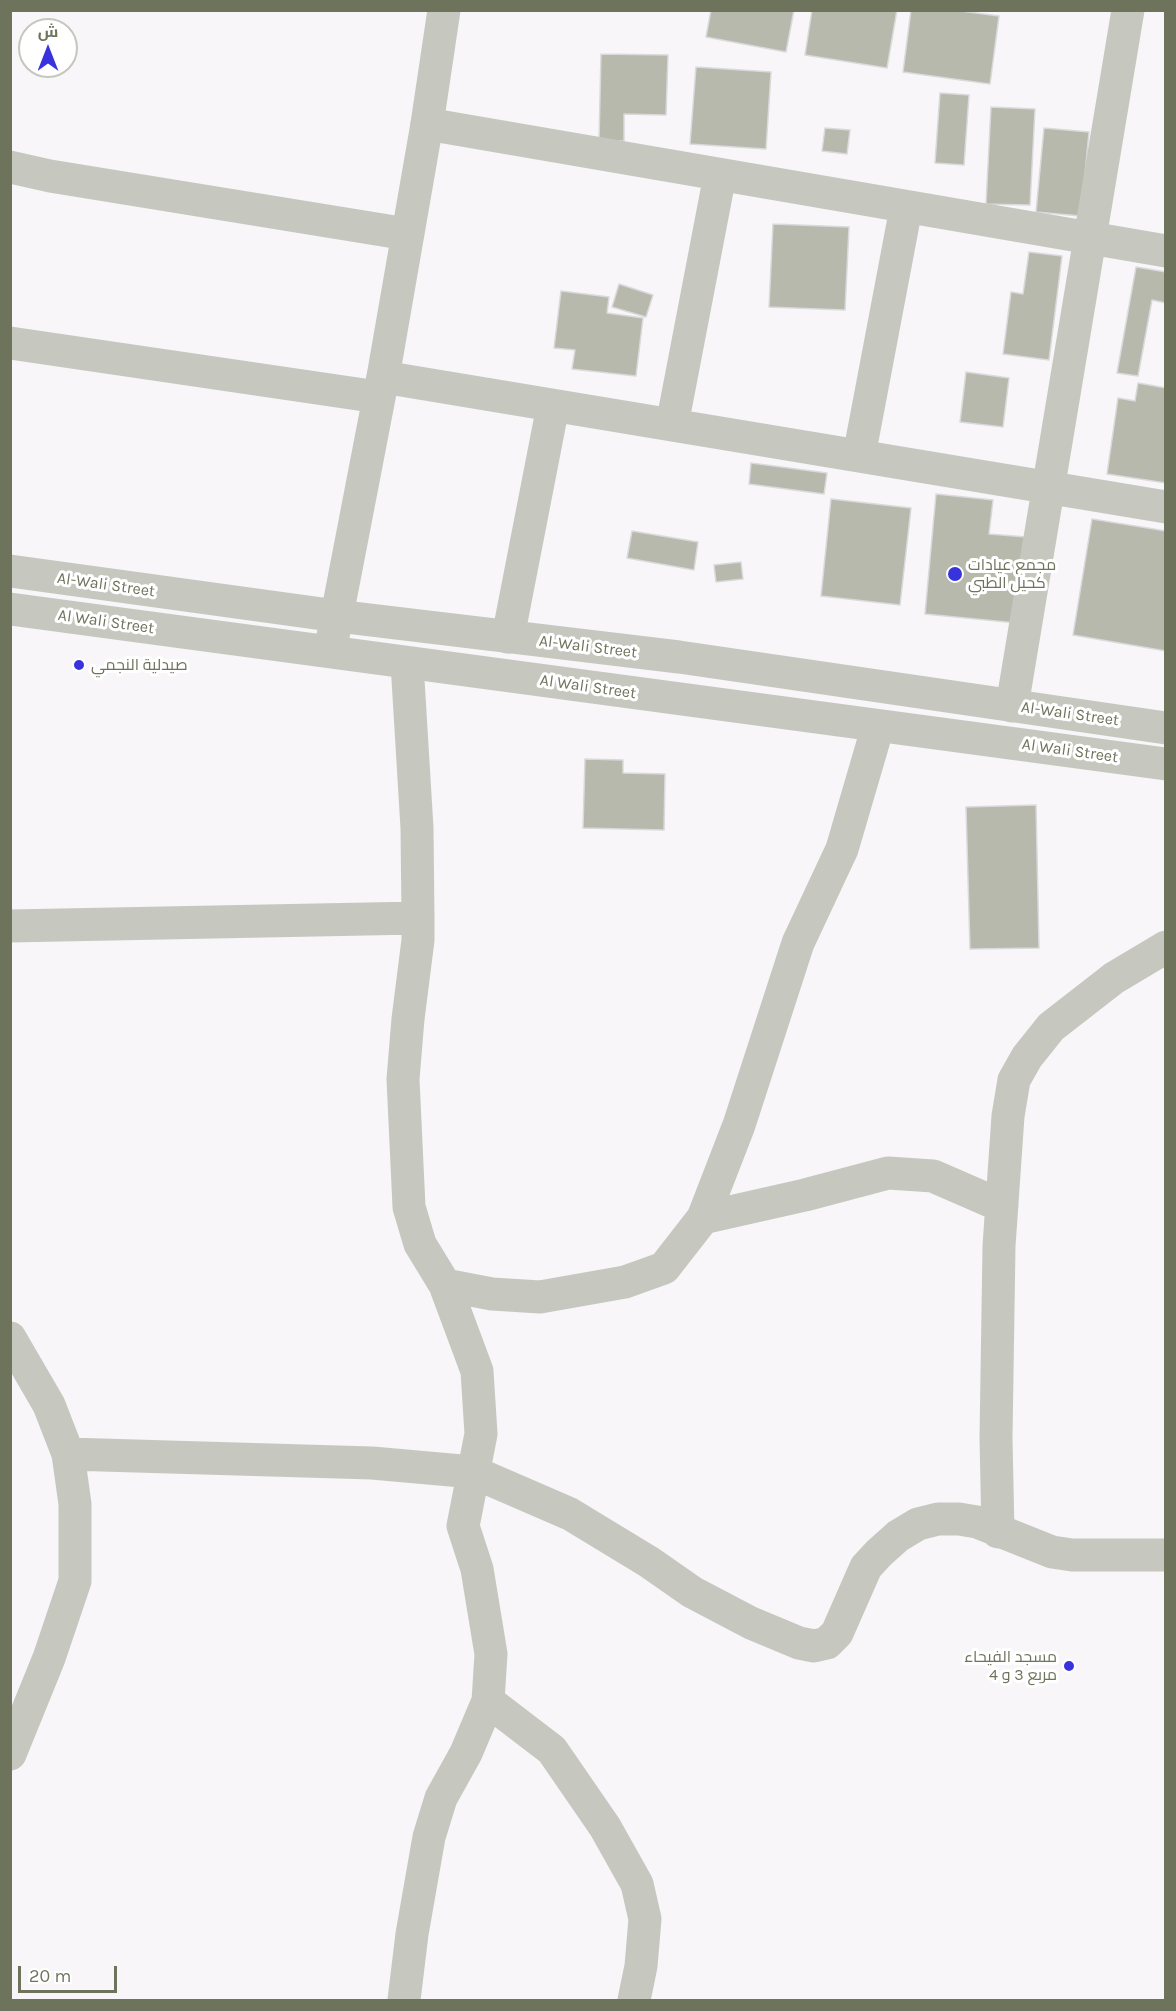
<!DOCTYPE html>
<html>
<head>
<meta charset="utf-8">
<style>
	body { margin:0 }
	#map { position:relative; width:1176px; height:2011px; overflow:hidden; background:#f8f6f9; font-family:Karla,Cairo,sans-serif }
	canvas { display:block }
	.frame { position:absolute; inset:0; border:12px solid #6e745c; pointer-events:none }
	.north { position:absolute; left:18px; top:18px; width:60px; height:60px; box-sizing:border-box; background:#fff; border:2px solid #c5c7be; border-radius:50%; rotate:0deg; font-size:16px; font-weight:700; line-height:24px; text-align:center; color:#6e745c }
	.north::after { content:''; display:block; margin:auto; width:21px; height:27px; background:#3933dd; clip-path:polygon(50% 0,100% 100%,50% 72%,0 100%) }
	.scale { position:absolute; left:18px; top:1966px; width:99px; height:27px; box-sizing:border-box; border:3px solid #6e745c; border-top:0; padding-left:8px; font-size:18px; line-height:21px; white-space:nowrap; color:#6e745c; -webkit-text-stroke:4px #fff; paint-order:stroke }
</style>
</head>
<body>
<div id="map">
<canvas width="1176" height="2011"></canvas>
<div class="frame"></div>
<div class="north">ش</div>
<div class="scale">20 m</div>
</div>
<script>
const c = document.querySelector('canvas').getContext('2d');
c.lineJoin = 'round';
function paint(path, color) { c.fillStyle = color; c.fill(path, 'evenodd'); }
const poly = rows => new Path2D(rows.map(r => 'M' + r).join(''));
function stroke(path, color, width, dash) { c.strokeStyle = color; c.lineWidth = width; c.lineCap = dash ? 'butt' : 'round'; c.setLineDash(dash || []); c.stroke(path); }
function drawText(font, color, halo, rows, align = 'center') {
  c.font = font + ' Karla,Cairo,sans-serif'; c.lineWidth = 6; c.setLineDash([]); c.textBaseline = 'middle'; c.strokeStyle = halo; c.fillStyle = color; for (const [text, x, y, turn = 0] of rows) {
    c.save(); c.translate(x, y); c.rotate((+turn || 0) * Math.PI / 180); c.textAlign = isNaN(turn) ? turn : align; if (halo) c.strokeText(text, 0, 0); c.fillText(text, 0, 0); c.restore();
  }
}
const building = poly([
	[711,10,794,10,786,52,706,37,711,10],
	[812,10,897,10,887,68,805,55,812,10],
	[911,10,953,10,999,16,990,84,903,72,911,10],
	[601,54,668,55,666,115,624,114,624,141,599,141,601,54],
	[696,67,771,72,766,149,690,144,696,67],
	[940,93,969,95,964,165,935,163,940,93],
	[991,107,1035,109,1030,205,986,204,991,107],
	[825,128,850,130,847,154,822,151,825,128],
	[1044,128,1089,132,1081,216,1036,212,1044,128],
	[773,224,849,227,845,310,769,307,773,224],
	[1029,252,1062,256,1049,360,1003,354,1011,292,1023,294,1029,252],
	[1136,267,1166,272,1166,303,1152,300,1138,376,1117,373,1136,267],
	[619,284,653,295,646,317,612,307,619,284],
	[561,291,609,297,607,313,643,318,636,376,572,369,575,350,554,348,561,291],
	[966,372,1009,378,1003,427,960,422,966,372],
	[1138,383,1166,388,1166,483,1107,474,1118,398,1135,401,1138,383],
	[751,463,827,473,824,494,749,484,751,463],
	[936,494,993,500,989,534,1026,537,1017,623,925,614,936,494],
	[831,499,911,508,900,605,821,596,831,499],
	[1092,519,1166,531,1166,651,1073,635,1092,519],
	[632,531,698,542,694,570,627,558,632,531],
	[741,562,743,579,716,582,714,565,741,562],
	[585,759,623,760,623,773,665,774,664,830,583,828,585,759],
	[1036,805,1039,948,970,949,966,807,1036,805]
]);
paint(building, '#b6b9ac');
stroke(building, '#dad9db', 1.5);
stroke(poly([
	[427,124,1166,251],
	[10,167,50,176,407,234],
	[10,343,378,397],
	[383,377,1166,507],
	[672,425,720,175],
	[859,456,906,208],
	[508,637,553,406],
	[1012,706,1128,10],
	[10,926,418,918],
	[703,1218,805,1195,888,1173,933,1176,1002,1206],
	[445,1285,492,1294,540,1297,625,1282,664,1268,703,1218,739,1125,798,943,842,849,878,726],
	[10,1338,49,1405,68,1454,75,1504,75,1581,49,1658,10,1754],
	[68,1454,372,1463,473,1472,570,1514,649,1562,692,1592,751,1623,799,1643,814,1646,827,1643,837,1633,866,1567,879,1553,898,1536,918,1524,938,1519,959,1519,977,1522,1052,1552,1072,1555,1166,1555],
	[998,1532,996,1438,999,1246,1008,1116,1014,1080,1027,1057,1051,1027,1114,978,1166,947],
	[488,1701,552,1750,605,1827,637,1884,645,1919,641,1966,634,2000],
	[404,2000,412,1934,429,1837,441,1798,466,1753,488,1701,491,1654,477,1569,463,1526,481,1434,477,1371,445,1285,420,1244,409,1207,403,1079,408,1019,418,940,418,918,417,828,407,663]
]), '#c6c8c0', 33);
stroke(poly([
	[10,571,337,616,679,657,1166,728],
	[10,609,1166,764],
	[333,636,383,377,427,124,444,10]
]), '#c6c8c0', 33);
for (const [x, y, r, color] of [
	[955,574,8,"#3933dd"],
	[79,665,6,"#3933dd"],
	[1069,1666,6,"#3933dd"]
]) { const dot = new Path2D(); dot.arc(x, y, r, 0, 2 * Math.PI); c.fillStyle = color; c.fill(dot); stroke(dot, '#fff', 2); }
drawText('16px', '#6e745c', '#fff', [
	["مجمع عيادات",968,565],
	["كحيل الطبي",968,583],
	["صيدلية النجمي",91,665],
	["مسجد الفيحاء",1057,1657,"right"],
	["مربع 3 و 4",1057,1675,"right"]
], 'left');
drawText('16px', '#6e745c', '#fff', [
	["Al-Wali Street",106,585,8],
	["Al Wali Street",106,622,8],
	["Al-Wali Street",588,647,7],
	["Al Wali Street",588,687,8],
	["Al-Wali Street",1070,714,8],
	["Al Wali Street",1070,751,8]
]);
</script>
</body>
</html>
